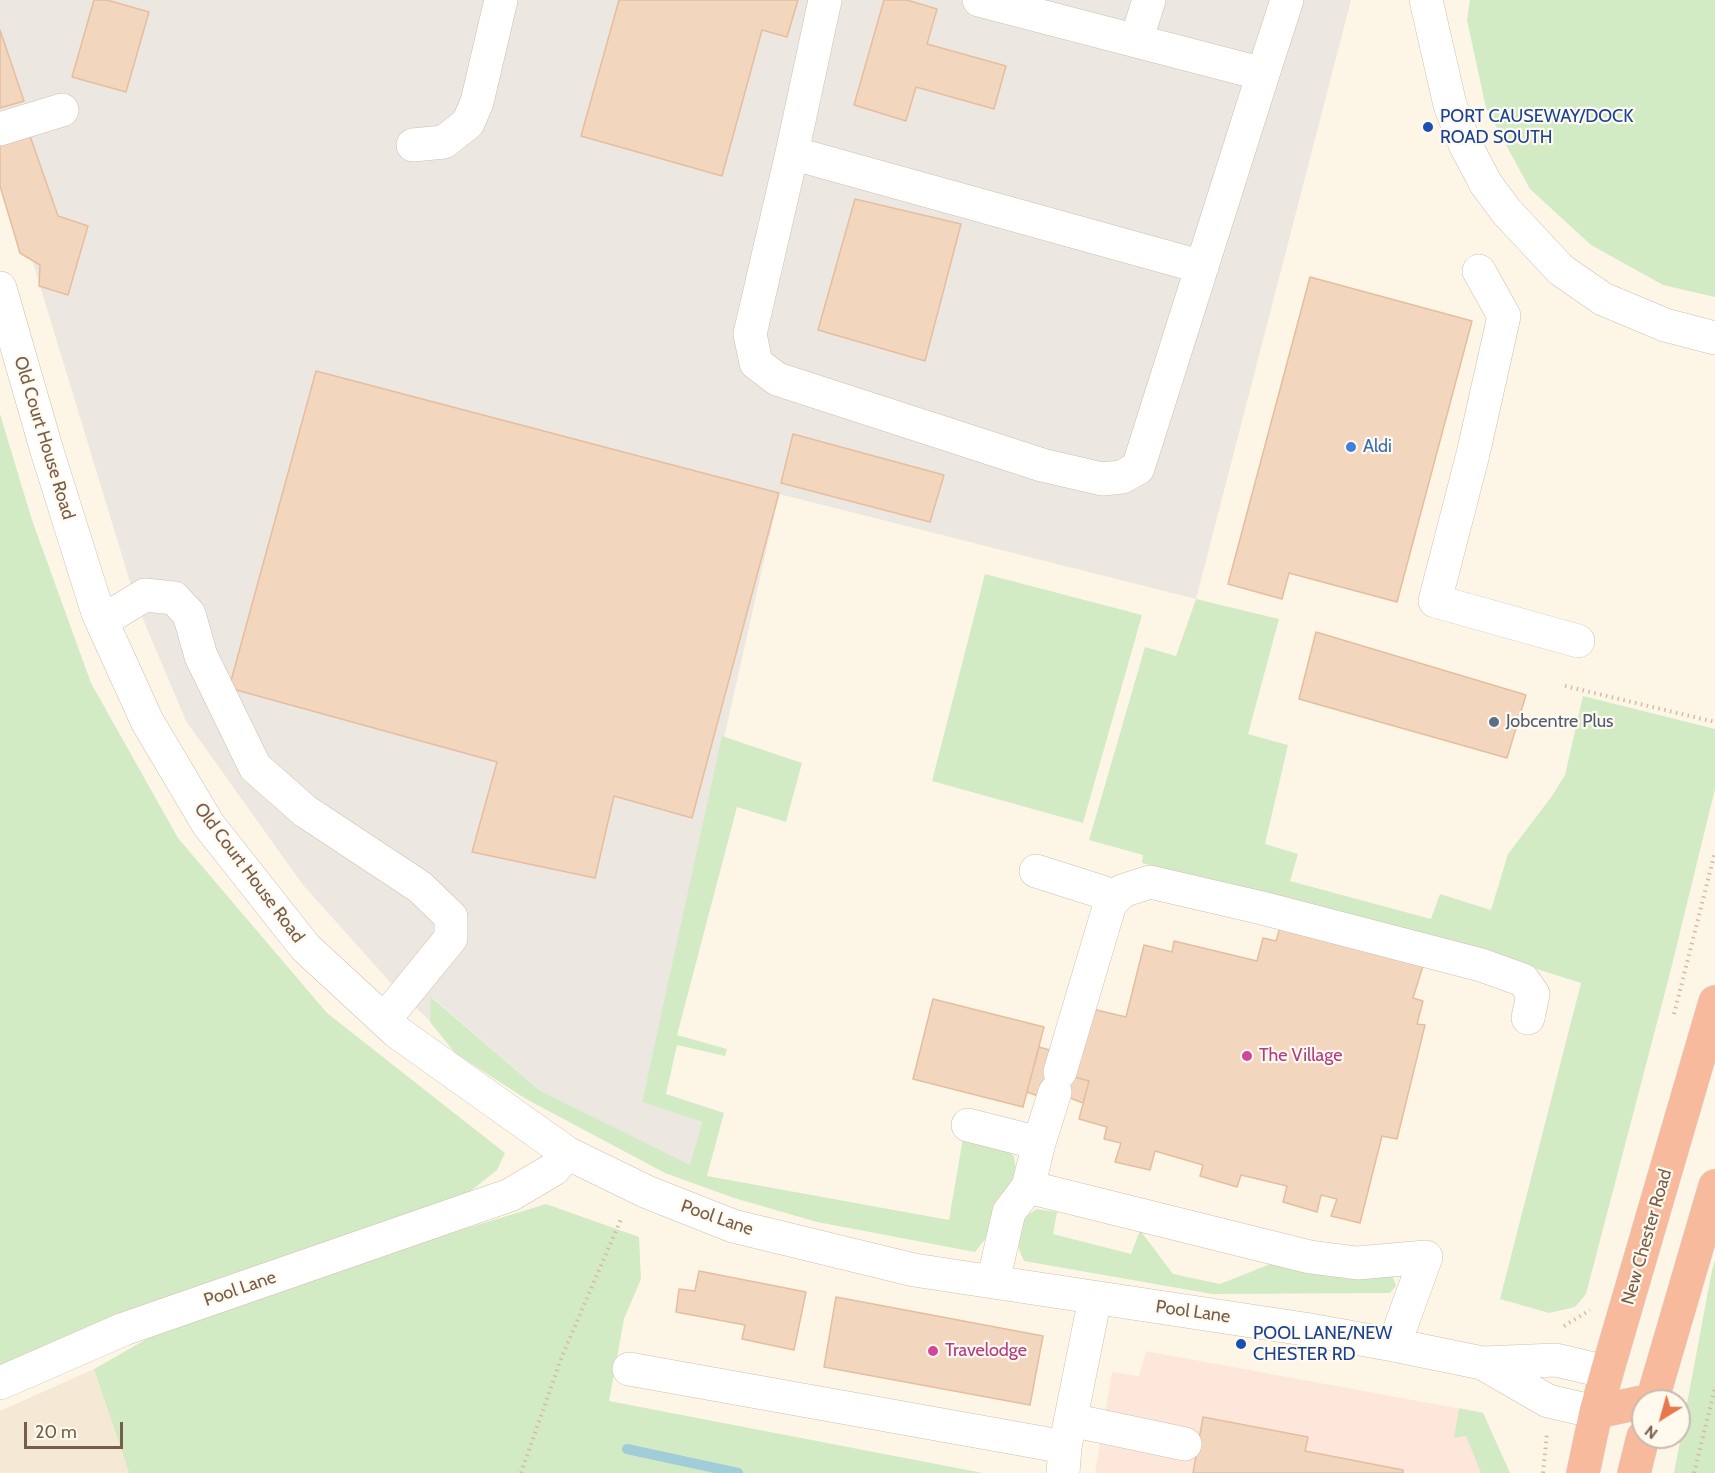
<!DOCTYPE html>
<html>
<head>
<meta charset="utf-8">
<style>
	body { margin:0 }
	#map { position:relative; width:1715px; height:1473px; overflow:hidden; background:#fdf6e7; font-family:Cabin,sans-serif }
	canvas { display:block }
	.north { position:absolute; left:1631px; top:1389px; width:60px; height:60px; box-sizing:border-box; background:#fff9ee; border:2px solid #c9bbad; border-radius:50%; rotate:217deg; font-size:16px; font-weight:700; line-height:24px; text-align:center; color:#775d4b }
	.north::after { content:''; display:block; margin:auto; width:21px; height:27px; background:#e8774b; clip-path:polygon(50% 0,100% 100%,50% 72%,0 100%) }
	.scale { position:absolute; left:24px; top:1422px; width:99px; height:27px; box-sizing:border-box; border:3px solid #775d4b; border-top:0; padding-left:8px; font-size:18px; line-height:21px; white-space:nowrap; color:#775d4b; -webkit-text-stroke:4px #fff9ee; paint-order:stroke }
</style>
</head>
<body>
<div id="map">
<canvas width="1715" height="1473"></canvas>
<div class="north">N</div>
<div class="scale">20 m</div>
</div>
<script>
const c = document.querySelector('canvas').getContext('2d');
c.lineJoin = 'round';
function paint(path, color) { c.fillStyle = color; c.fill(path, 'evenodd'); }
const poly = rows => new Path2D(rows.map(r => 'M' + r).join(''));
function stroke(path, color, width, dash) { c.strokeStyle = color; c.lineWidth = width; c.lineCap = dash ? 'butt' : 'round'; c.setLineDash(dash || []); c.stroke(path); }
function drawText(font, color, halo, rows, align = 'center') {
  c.font = font + ' Cabin,sans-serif'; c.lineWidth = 4.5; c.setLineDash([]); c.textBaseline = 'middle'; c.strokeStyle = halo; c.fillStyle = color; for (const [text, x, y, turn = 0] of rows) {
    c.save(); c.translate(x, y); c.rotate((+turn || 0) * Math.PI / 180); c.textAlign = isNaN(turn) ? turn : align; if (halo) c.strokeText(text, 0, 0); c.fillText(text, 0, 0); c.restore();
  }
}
paint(poly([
	[94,1369,129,1473,0,1473,0,1411]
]), '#f5e8d5');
paint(poly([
	[1146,1351,1483,1413,1510,1473,1095,1473,1112,1372,1139,1376]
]), '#fde7db');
paint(poly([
	[0,0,1351,0,1196,599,779,494,642,1102,702,1122,690,1166,539,1090,432,997,430,1021,399,992,303,885,186,721,137,605,0,154]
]), '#ede7e1');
paint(poly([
	[1470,0,1715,0,1715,297,1663,285,1591,245,1530,189,1486,108,1467,20],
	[0,414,32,520,91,683,178,838,327,1013,505,1153,497,1170,467,1194,0,1369],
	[985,574,1142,615,1083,823,932,781],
	[1196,599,1279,619,1248,734,1288,745,1265,844,1298,854,1290,881,1431,919,1440,894,1491,910,1508,854,1552,796,1565,775,1583,696,1715,729,1715,789,1670,973,1586,1294,1575,1307,1549,1313,1500,1299,1581,983,1448,941,1142,863,1143,855,1089,840,1145,647,1176,656],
	[722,736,802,763,786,822,737,807,677,1035,727,1049,725,1056,677,1045,666,1094,724,1113,707,1176,949,1220,963,1138,1006,1145,1014,1157,1016,1170,1011,1186,992,1212,987,1237,975,1252,817,1222,734,1198,665,1173,526,1099,455,1053,430,1022,431,997,539,1090,690,1165,702,1122,642,1102],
	[546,1204,639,1237,641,1279,624,1319,609,1401,983,1473,129,1473,94,1369,159,1332,402,1248],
	[1036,1209,1057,1212,1053,1234,1131,1254,1140,1230,1173,1274,1220,1284,1278,1261,1393,1277,1396,1286,1390,1293,1212,1294,1024,1261,1019,1250,1018,1238,1020,1227,1027,1216],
	[1715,1260,1715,1473,1674,1473,1712,1270],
	[1459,1408,1483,1413,1510,1473,1481,1473,1466,1436,1454,1438]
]), '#d2ebc5');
stroke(poly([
	[627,1449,738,1473]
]), '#a1cdd9', 10);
const building = poly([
	[94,0,107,0,149,12,126,92,72,77,94,0],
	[619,0,798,0,787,37,762,30,722,176,581,136,619,0],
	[884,0,907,0,937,9,927,44,1006,66,994,109,916,87,906,121,854,105,884,0],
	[0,30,24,101,0,108,0,30],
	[30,136,58,216,88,226,68,295,39,286,40,265,20,253,0,186,0,142,30,136],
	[855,199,961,224,925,361,818,330,855,199],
	[1310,277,1472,321,1397,602,1289,573,1282,599,1228,584,1310,277],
	[316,371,779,493,692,818,614,796,595,878,472,852,497,762,229,688,316,371],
	[793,434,944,475,930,522,781,483,793,434],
	[1316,632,1526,695,1507,758,1299,699,1316,632],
	[1282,921,1425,959,1413,998,1423,1001,1417,1024,1425,1025,1397,1139,1382,1136,1360,1223,1331,1216,1337,1199,1321,1195,1317,1212,1283,1202,1287,1186,1241,1175,1237,1187,1200,1176,1203,1165,1155,1151,1150,1170,1115,1162,1121,1143,1104,1139,1107,1127,1079,1119,1089,1081,1071,1076,1088,1008,1126,1017,1144,945,1172,952,1174,941,1257,961,1263,938,1276,941,1282,921],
	[933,999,1044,1027,1023,1107,913,1079,933,999],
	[1039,1047,1053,1051,1071,1076,1089,1081,1083,1103,1055,1092,1041,1097,1027,1092,1039,1047],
	[699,1271,806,1292,794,1350,742,1339,745,1325,676,1312,679,1289,695,1291,699,1271],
	[836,1297,1043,1336,1030,1405,824,1367,836,1297],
	[1203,1417,1308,1437,1305,1451,1403,1470,1403,1473,1193,1473,1203,1417]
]);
paint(building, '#f3d6be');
stroke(building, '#e5be9e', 1.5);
const minor = poly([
	[825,0,792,153,750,334,756,363,777,379,1042,465,1102,479,1122,477,1138,468,1263,74,979,0],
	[1426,0,1450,105,1465,144,1486,184,1506,211,1561,270,1603,299,1665,325,1715,338],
	[1136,41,1149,0],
	[1263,74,1287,0],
	[0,129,62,110],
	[413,145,444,142,468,123,477,102,501,0],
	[792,153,1202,267],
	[1479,271,1504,316,1473,454,1435,601,1578,641],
	[0,288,47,451,98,613,147,721,208,824,305,947,384,1020,397,1032,567,1153,647,1192,733,1226,914,1270,1304,1329,1394,1345,1482,1363,1556,1360,1607,1372],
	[102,621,145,595,174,598,189,614,201,656,255,767,305,811,420,887,451,917,451,938,384,1020],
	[1036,871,1102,892,1110,904],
	[1060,1072,1110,904,1122,891,1150,882,1262,908,1481,965,1523,980,1533,994,1528,1018],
	[968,1125,1039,1143],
	[1028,1187,1039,1143,1055,1092],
	[993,1282,1009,1212,1028,1187,1310,1257,1357,1263,1426,1257,1394,1345],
	[1482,1363,1548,1401,1596,1412],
	[629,1369,1065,1447],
	[0,1383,124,1329,510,1195,554,1169,567,1153],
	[1071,1420,1185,1444],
	[1063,1473,1065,1447,1095,1298]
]);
const highway = poly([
	[1652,1401,1715,1186],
	[1596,1412,1643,1402],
	[1583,1473,1596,1412,1607,1372,1715,1002],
	[1634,1473,1643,1437]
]);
stroke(minor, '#cfbead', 34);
stroke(highway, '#dcd5d0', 34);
stroke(poly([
	[1565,686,1715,722],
	[1674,1014,1715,852],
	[1564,1326,1590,1310],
	[521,1473,562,1356,622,1217],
	[1543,1473,1547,1433],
	[1694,1473,1715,1388]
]), '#d8baa1', 4, [1.5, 4.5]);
stroke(minor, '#fff', 33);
stroke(highway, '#f7ba9d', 33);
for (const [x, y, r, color] of [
	[1428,127,6,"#1a4fb4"],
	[1351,447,6,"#3f7fe0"],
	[1494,722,6,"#5c6f8a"],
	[1247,1056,6,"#d1479c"],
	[1241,1344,6,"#1a4fb4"],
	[933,1351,6,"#d1479c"]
]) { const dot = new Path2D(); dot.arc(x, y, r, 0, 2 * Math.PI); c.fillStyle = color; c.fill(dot); stroke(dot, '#fff9ee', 2); }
drawText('18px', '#164399', '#fff9ee', [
	["PORT CAUSEWAY/DOCK",1440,117],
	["ROAD SOUTH",1440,138],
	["POOL LANE/NEW",1253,1334],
	["CHESTER RD",1253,1355]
], 'left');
drawText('18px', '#775d4b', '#fff9ee', [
	["Old Court House Road",44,438,73],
	["Old Court House Road",249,873,53],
	["Pool Lane",717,1218,19],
	["New Chester Road",1647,1237,-74],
	["Pool Lane",240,1289,-19],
	["Pool Lane",1193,1312,8]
]);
drawText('18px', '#366cbe', '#fff9ee', [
	["Aldi",1363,447]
], 'left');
drawText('18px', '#4e5e75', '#fff9ee', [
	["Jobcentre Plus",1506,722]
], 'left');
drawText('18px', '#b23c85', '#fff9ee', [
	["The Village",1259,1056],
	["Travelodge",945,1351]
], 'left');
</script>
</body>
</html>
